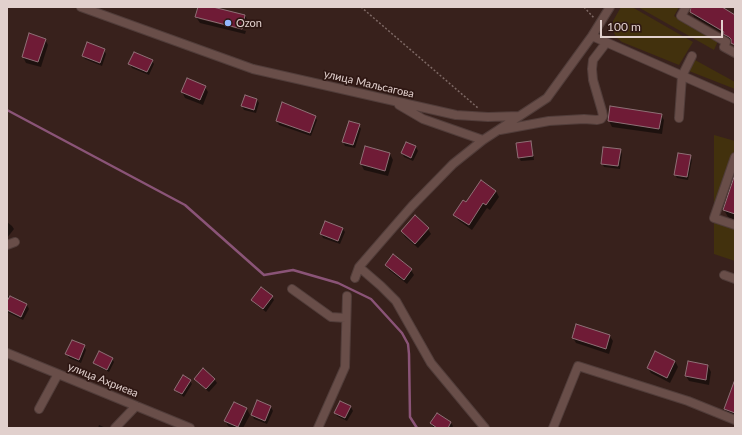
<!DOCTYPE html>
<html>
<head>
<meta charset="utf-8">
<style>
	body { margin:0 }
	#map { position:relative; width:742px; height:435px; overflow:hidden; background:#38211c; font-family:Lato,sans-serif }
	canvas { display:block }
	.frame { position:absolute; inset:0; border:8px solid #e1d0cd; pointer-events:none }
	.scale { position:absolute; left:600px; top:20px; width:123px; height:18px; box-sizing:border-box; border:2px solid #e1d0cd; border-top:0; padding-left:5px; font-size:12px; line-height:14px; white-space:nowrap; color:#e1d0cd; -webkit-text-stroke:3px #2e1713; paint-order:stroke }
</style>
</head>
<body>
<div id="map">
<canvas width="742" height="435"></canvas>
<div class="frame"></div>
<div class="scale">100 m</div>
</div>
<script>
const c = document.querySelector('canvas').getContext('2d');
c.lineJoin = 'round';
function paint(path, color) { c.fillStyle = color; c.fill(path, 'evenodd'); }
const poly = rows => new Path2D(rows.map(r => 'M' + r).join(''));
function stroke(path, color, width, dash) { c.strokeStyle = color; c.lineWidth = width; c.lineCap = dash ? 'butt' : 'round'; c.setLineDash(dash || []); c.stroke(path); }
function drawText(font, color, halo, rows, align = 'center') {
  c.font = font + ' Lato,sans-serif'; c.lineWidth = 3.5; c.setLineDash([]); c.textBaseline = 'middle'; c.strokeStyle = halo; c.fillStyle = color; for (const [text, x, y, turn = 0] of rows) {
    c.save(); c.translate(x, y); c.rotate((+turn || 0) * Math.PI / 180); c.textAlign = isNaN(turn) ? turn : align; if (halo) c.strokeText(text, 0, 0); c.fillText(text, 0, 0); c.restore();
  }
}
paint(poly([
	[621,7,632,7,693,42,679,65,622,42,617,38,614,33,613,21],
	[638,7,679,7,674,16,718,41,714,50],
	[695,60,735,82,735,89,689,71],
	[714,135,735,141,735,157,714,218,735,225,735,261,714,254]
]), '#42310d');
paint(poly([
	[199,7,208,7,245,16,248,21,246,29,199,17,199,19,246,31,245,34,200,23,196,17],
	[692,7,720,7,735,16,735,47,732,42,727,39,724,34,694,17,691,12],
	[45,39,48,45,41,67,26,63,23,57],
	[104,50,106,54,102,66,85,59,83,56],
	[152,61,154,64,149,75,132,68,130,64],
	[205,87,208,92,203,105,185,98,182,92],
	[257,100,259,103,256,113,244,110,242,106],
	[661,115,664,120,662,134,612,127,609,121],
	[315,116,317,120,311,136,279,125,277,121],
	[359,125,361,129,355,148,345,146,343,142],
	[530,142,532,145,534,160,521,161,519,158],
	[407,143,416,147,418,151,413,161,404,157,402,153],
	[366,148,390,154,393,160,388,176,364,170,361,164],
	[620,150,622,154,620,169,604,167,602,163],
	[690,156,692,160,688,180,677,178,675,175],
	[735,177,735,220,728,217,724,210],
	[496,191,499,197,490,210,487,208,472,230,458,220,455,215,466,204],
	[7,222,12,226,14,229,7,238],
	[343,229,345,232,340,244,323,238,321,234],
	[428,229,431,234,418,248,405,237,402,231],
	[386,265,411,270,414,275,407,284,389,270],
	[7,295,27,305,29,309,23,320,7,312],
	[272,297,274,300,266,312,254,303,252,300],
	[609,335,613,341,609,354,576,343,573,338],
	[84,346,86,350,81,363,69,358,67,354],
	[112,359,114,362,109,372,97,366,95,363],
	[675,361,678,367,670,383,651,373,648,368],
	[708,366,711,372,709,385,689,381,686,376],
	[204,370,215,380,217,383,209,392,197,382,196,379],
	[190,381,192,384,184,397,178,393,176,390],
	[735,393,735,416,728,413,725,409],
	[258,402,271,407,273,411,267,424,254,419,252,415],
	[340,402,351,407,353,411,347,421,337,416,335,413],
	[234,403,247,409,250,415,243,428,233,428,228,426,225,420],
	[437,414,451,423,453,426,452,428,435,428,433,427,431,423],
	[99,425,106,428,98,428]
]), '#0007');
stroke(poly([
	[7,110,185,205,264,275,293,270,338,283,371,299,402,333,408,344,409,354,410,417,417,428]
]), '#8a5477', 2.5);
const building = poly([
	[198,7,213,7,245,15,242,29,195,17,198,7],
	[691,7,722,7,735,15,735,45,731,43,731,39,729,37,723,34,724,32,690,12,691,7],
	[29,33,46,39,38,62,22,57,29,33],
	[87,42,105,49,100,63,82,56,87,42],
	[134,52,153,60,147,72,128,64,134,52],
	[187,78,206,86,200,100,181,92,187,78],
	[245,95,257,99,254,110,241,106,245,95],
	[282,102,316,116,310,133,276,121,282,102],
	[610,106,662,114,659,129,608,121,610,106],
	[349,121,360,124,353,145,342,142,349,121],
	[531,141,533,156,518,158,516,143,531,141],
	[406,142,416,146,411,158,401,153,406,142],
	[365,146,390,153,385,171,360,164,365,146],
	[603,147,621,149,618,166,601,164,603,147],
	[678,153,691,155,687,177,674,175,678,153],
	[735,174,735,214,723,210,735,174],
	[481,180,496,191,486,205,483,203,469,225,453,215,463,200,466,202,481,180],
	[415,215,429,228,415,244,401,231,415,215],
	[325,221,343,228,338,241,320,234,325,221],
	[393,254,412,269,404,280,385,265,393,254],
	[261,287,273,296,263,309,251,300,261,287],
	[10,296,27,304,21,317,7,310,7,301,10,296],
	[576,324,610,335,606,349,572,338,576,324],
	[72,340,85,345,79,360,65,354,72,340],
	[99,351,113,358,107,370,93,363,99,351],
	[655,351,675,361,667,378,647,368,655,351],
	[688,361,708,365,706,380,685,376,688,361],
	[203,368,215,379,206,389,194,379,203,368],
	[183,375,191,380,182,394,174,390,183,375],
	[734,382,735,382,735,413,724,409,734,382],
	[257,400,271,406,265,421,251,415,257,400],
	[340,401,351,406,345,418,334,413,340,401],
	[234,402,247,408,238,427,224,421,234,402],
	[437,413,451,422,448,428,437,428,430,423,437,413]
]);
paint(building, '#6f1b36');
stroke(building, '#8e7076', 1);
const minor = poly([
	[81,7,253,69,456,115,488,117,519,116],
	[686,7,681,16,726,42,724,47,735,53],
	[592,36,735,99],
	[399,105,423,119,483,140],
	[679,118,682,76,692,56],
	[500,130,549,121,584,119,597,120,601,119,603,116,602,111,593,80,592,69,593,60,606,43],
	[735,157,714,218,735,225],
	[7,245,15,242],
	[359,267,381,286,396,301,431,363,485,428],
	[724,275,735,279],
	[355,278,359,267,412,206,453,164,483,140,547,98,592,36,610,7],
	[292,289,331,317,346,318],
	[7,353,190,428],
	[39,409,58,374],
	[115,428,136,406],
	[318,428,345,367,347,296],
	[553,428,578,366,688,401,735,420]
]);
stroke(minor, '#513d3a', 10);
stroke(poly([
	[361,7,478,108],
	[584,7,594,18]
]), '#7d6864', 1.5, [2, 2]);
stroke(minor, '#694e49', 8);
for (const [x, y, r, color] of [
	[228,23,4,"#93b7fd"]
]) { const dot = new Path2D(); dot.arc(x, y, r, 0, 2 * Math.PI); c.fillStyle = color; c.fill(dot); stroke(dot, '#2e1713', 1.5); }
drawText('11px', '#e1d0cd', '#2e1713', [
	["Ozon",236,23]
], 'left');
drawText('11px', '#e1d0cd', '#2e1713', [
	["улица Мальсагова",369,84,13],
	["улица Ахриева",103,380,22]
]);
</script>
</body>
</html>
